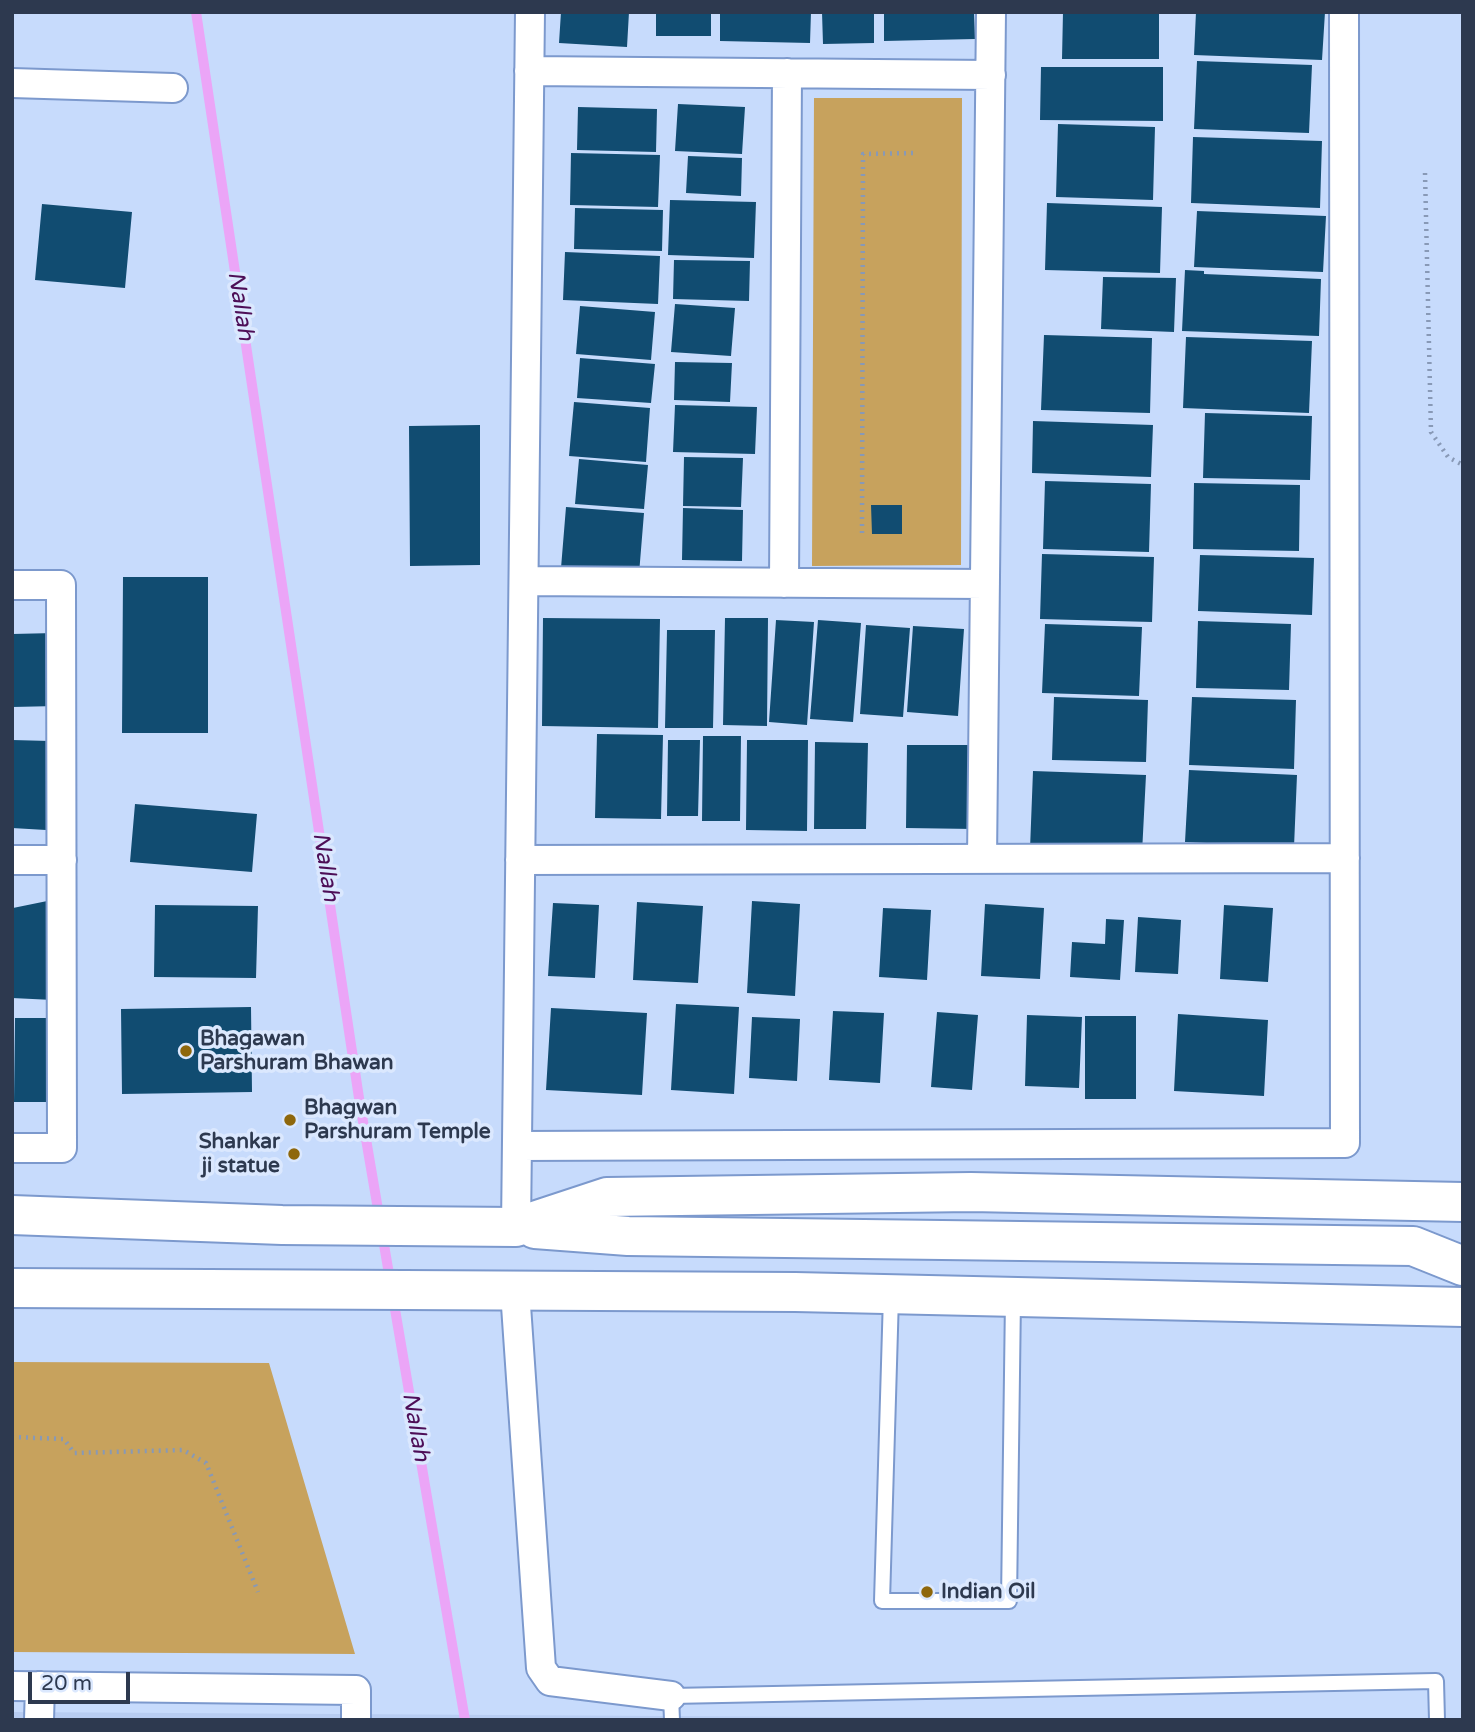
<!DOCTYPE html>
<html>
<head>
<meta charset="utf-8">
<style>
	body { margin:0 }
	#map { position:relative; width:1475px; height:1732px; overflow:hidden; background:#c7dbfc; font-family:"Varela Round",sans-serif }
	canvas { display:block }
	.frame { position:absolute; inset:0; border:14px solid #2d394f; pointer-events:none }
	.scale { position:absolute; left:28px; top:1672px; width:102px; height:32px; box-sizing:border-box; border:4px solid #2d394f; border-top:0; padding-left:9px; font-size:21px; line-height:24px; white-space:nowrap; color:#2d394f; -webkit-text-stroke:5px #dbe8fe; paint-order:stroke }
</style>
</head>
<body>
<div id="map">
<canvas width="1475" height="1732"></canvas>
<div class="frame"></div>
<div class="scale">20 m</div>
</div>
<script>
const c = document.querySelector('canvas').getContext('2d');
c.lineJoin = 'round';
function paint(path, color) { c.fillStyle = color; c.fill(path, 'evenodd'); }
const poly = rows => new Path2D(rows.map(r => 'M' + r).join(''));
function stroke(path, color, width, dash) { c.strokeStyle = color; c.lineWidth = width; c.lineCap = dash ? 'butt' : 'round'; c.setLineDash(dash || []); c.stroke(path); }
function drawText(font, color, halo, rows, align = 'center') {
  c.font = font + ' "Varela Round",sans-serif'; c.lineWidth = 7; c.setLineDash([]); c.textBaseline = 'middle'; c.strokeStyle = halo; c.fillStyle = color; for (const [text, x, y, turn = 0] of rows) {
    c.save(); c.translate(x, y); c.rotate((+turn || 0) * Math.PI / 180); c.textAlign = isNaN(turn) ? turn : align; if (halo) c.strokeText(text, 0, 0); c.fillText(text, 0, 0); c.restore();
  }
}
paint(poly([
	[12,1712,1308,1720,12,1720]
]), '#b8cdf2');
paint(poly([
	[814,98,962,98,961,565,812,566],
	[12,1362,269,1363,355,1654,12,1652]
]), '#c7a25d');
stroke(poly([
	[196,12,359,1098,465,1720]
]), '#eba5f7', 10);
paint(poly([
	[561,12,629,12,627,47,559,43],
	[656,12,711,12,711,36,656,36],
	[720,12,811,12,810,43,720,41],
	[822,12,874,12,874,43,823,44],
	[884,12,974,12,975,39,884,41],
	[1063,12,1159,12,1159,59,1062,59],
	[1196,12,1325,12,1322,60,1194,55],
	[1197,61,1312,65,1309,133,1194,129],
	[1041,67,1163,67,1163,121,1040,120],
	[678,104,745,107,742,154,675,151],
	[578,107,657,109,656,152,577,150],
	[1058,124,1155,127,1153,200,1056,197],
	[1193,137,1322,141,1320,208,1191,203],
	[571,153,660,155,658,207,570,205],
	[688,156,742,158,741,196,686,193],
	[670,200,756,202,754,258,668,255],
	[1047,203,1162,207,1160,273,1045,270],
	[42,204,132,212,125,288,35,280],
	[575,208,663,210,662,251,574,249],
	[1197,211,1326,216,1323,272,1194,267],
	[565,252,660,256,658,304,563,300],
	[674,260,750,261,749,301,673,299],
	[1185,270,1204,271,1204,274,1321,279,1319,336,1182,331],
	[1103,277,1176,278,1174,332,1101,329],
	[675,304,735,308,731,356,671,352],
	[580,306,655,312,651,360,576,354],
	[1044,335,1152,338,1150,413,1041,410],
	[1186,337,1312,341,1309,413,1183,408],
	[580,358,655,364,651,403,577,398],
	[675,362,732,363,730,402,674,400],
	[574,402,650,408,646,462,569,456],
	[675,405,757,407,755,454,673,452],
	[1205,413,1312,416,1310,480,1203,478],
	[1033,421,1153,425,1151,477,1032,473],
	[480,425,480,565,410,566,409,426],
	[684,457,743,458,741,507,683,506],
	[579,459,648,465,644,509,575,504],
	[1045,481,1151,484,1149,552,1043,549],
	[1194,483,1300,485,1299,551,1193,549],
	[871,505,902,505,902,534,872,534],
	[566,507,644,513,639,574,561,568],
	[683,508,743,510,742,561,682,560],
	[1042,554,1154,557,1152,622,1040,619],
	[1200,555,1314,558,1312,615,1198,611],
	[123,577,208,577,208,733,122,733],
	[543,618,660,619,658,728,542,726],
	[725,618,768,618,767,726,723,725],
	[776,620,814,622,807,725,769,722],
	[818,620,861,623,853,722,810,719],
	[1198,621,1291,624,1289,690,1196,688],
	[1045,624,1142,627,1139,696,1042,693],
	[866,625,910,628,903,717,860,714],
	[913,626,964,629,958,716,907,712],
	[667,630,715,630,713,728,665,728],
	[55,633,57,706,12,707,12,634],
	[1054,697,1148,700,1146,762,1052,760],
	[1192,697,1296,700,1294,769,1189,765],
	[597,734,663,735,661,819,595,818],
	[703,736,741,736,740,821,702,821],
	[12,740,50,741,46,830,12,828],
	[668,740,700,740,698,816,667,816],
	[747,740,808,740,807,831,746,830],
	[815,742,868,743,866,829,814,829],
	[907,745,976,745,974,829,906,828],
	[1189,770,1297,775,1294,847,1185,842],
	[1033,771,1146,775,1142,853,1030,849],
	[135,804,257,814,252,872,130,862],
	[57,899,53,1000,12,998,13,908],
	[752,901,800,904,795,996,747,993],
	[637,902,703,906,698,983,633,980],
	[553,903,599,905,595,978,548,976],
	[985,904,1044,908,1040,979,981,976],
	[155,905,258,906,256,978,154,977],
	[1224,905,1273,908,1268,982,1220,979],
	[883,908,931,910,927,980,879,977],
	[1138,917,1181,920,1178,974,1135,972],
	[1106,919,1124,920,1120,980,1070,977,1072,942,1105,944],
	[676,1004,739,1007,734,1094,671,1090],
	[251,1007,252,1092,122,1094,121,1009],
	[551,1008,647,1013,642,1095,546,1090],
	[833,1011,884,1013,880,1083,829,1080],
	[937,1012,978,1015,972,1090,931,1087],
	[1178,1014,1268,1020,1264,1096,1174,1091],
	[1027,1015,1082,1017,1079,1088,1025,1086],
	[1085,1016,1136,1016,1136,1099,1085,1099],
	[752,1017,800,1019,797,1081,749,1078],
	[15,1018,56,1018,54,1102,14,1102]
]), '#114c71');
const lane = poly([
	[891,1296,882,1601,1009,1601,1013,1298],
	[672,1720,671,1696,1436,1681,1437,1720]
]);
const street = poly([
	[529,71,991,75],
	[12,83,173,88],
	[524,581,985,584],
	[784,583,787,73],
	[12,585,61,585,62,1148,12,1148],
	[982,859,991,12],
	[12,860,62,860],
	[520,860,1345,858],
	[517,1146,1345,1143,1344,12],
	[516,1227,530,12],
	[515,1291,541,1668,550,1681,671,1696],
	[12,1686,356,1690,356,1720],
	[39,1720,40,1686]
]);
const secondary = poly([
	[12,1215,282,1225,516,1227,607,1197,971,1192,1463,1202],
	[535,1229,628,1236,1413,1246,1463,1266],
	[12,1288,795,1292,1463,1307]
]);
stroke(lane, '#7c99cd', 18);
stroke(street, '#7c99cd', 32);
stroke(secondary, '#7c99cd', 42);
stroke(poly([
	[1425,173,1431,432,1448,457,1463,465],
	[862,533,863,154,914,153],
	[12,1437,64,1439,74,1453,183,1450,206,1463,258,1592]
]), '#8899b6', 4.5, [2, 5]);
stroke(lane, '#fff', 14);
stroke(street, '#fff', 28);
stroke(secondary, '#fff', 38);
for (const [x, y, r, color] of [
	[186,1051,7,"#8e670c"],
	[290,1120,7,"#8e670c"],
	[294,1154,7,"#8e670c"],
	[927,1592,7,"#8e670c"]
]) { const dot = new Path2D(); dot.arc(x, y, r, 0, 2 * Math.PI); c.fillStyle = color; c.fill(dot); stroke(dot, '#dbe8fe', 2.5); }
drawText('bold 21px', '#2d394f', '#dbe8fe', [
	["Bhagawan",200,1039],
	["Parshuram Bhawan",200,1063],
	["Bhagwan",304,1108],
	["Parshuram Temple",304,1132],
	["Shankar",280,1142,"right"],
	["ji statue",280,1166,"right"],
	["Indian Oil",941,1592]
], 'left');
drawText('italic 23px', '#4d0e57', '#dbe8fe', [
	["Nallah",240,306,81],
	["Nallah",325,867,81],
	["Nallah",415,1427,80]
]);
</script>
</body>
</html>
